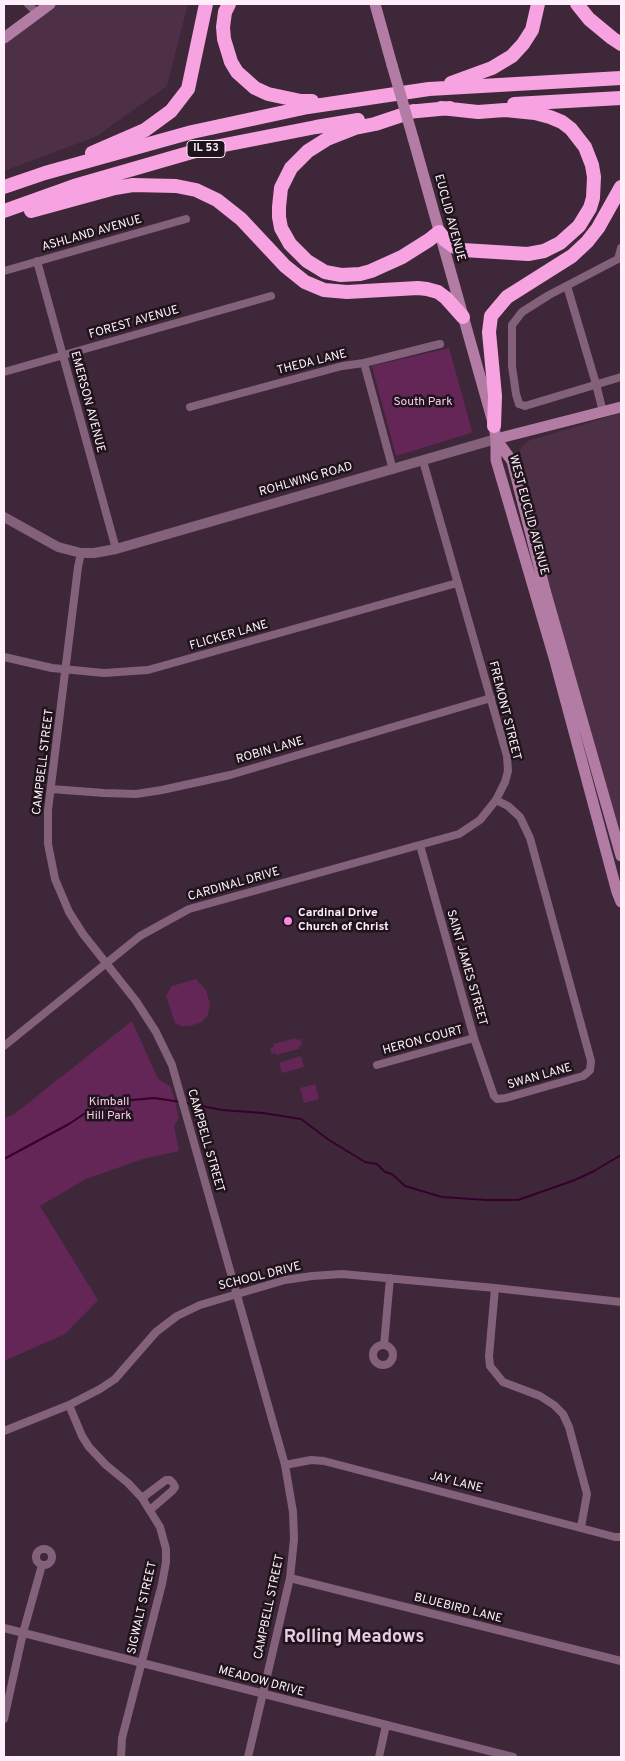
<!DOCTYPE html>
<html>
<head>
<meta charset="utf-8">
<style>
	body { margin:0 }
	#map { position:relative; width:625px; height:1761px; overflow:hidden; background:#3e2738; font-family:Overpass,sans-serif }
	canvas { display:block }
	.frame { position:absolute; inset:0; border:5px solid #ffeffa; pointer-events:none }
</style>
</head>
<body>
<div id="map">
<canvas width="625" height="1761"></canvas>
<div class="frame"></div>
</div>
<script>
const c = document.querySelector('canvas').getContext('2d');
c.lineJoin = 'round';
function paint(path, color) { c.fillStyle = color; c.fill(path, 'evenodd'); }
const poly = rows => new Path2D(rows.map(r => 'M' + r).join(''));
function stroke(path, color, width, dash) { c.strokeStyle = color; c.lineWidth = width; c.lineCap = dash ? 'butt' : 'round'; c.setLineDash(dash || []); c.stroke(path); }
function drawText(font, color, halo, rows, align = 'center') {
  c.font = font + ' Overpass,sans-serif'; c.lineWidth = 5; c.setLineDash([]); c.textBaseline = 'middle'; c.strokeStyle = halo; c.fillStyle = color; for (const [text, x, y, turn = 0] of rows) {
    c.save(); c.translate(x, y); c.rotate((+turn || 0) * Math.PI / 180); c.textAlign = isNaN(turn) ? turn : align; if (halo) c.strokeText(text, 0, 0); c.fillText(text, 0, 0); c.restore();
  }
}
paint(poly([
	[50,4,188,4,167,86,97,136,4,171,4,38],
	[621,413,621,842,541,566,529,502,518,459,521,447,528,441]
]), '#4d3046');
paint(poly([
	[449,348,472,431,471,433,396,456,372,366],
	[196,979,206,990,210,1004,208,1015,202,1022,190,1026,181,1026,175,1023,166,996,172,986],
	[132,1021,158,1079,171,1087,179,1118,174,1126,179,1151,143,1159,86,1179,40,1206,98,1300,65,1334,4,1361,4,1118,13,1115],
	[296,1038,297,1040,301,1039,302,1045,299,1046,299,1049,276,1055,276,1053,272,1054,270,1048,274,1047,274,1044],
	[301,1056,304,1067,282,1073,279,1063],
	[315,1084,319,1099,304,1103,300,1088]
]), '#642657');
stroke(poly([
	[186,1103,222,1110,263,1113,301,1119,329,1140,365,1162,377,1164,385,1172,392,1174,405,1186,442,1197,487,1200,518,1200,575,1180,594,1171,621,1155],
	[4,1159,69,1124,90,1110,110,1102,154,1098,181,1102]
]), '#36002d', 2);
stroke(poly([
	[28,4,37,13],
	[621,248,618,259,549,295,522,312,512,325,512,366,516,394,519,404,525,406,621,377],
	[37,261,116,549],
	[4,271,186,219],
	[567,286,596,384,603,412],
	[364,363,393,470],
	[4,372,271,296],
	[190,407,342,366,364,363,440,344],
	[81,553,78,567,48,810,48,844,55,879,69,912,83,934,136,1001,156,1032,172,1065,285,1465,293,1512,294,1539,290,1578,248,1757],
	[4,657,52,668,104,673,148,670,457,583],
	[51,789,104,793,136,794,162,790,230,775,491,698],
	[420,845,474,1038,494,1096,497,1099,506,1098,583,1076,587,1073,590,1070,591,1061,530,838,520,817,508,806,496,800,505,782,508,771,507,756,423,461],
	[4,1046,140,936,189,909,459,834,480,820,496,800],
	[377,1065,474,1038],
	[495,1288,489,1356,490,1366,503,1382,540,1396,554,1405,563,1414,569,1427,587,1494,581,1527],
	[384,1345,390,1278],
	'373 1355a10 10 0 1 1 20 0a10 10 0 1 1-20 0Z',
	[69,1405,82,1436,89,1447,106,1465,128,1483,142,1498,160,1527,166,1549,166,1562,162,1584,122,1738,121,1757],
	[4,1431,69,1405,100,1389,115,1379,156,1332,177,1316,200,1305,285,1280,312,1276,342,1274,495,1288,621,1302],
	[285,1465,311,1460,324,1461,615,1537,621,1537],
	[142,1498,166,1480,170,1480,173,1483,175,1487,172,1491,150,1510],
	'36 1557a8 8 0 1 1 16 0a8 8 0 1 1-16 0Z',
	[290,1578,621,1661],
	[4,1628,513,1757],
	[4,1719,23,1633,42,1565],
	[379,1757,386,1725]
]), '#84617a', 8);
stroke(poly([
	[4,517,58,547,81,553,94,553,116,549,496,439]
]), '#84617a', 10);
stroke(poly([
	[375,4,392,65],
	[4,38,50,4],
	[413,138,494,426,496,439,496,460,555,661,617,892,621,902],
	[496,439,512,461,545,590,621,856],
	[496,439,621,407]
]), '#b27ca4', 11);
stroke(poly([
	[229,4,225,12,223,27,224,39,231,62,237,72,255,88,268,94,301,101,312,101],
	[577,4,589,19,612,38,621,44],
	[451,83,492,68,512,56,523,44,532,30,538,4],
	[514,104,621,98],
	[414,111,375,124,355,128,327,139,308,151,291,168,281,188,279,207,279,217,281,228,290,244,307,261,325,272,341,275,360,274,371,271,402,257,429,240,439,232,445,240,453,246,463,250,528,254,544,251,560,243,579,226,590,208,593,198,594,177,592,165,585,147,571,129,562,122,550,117,535,113,505,110,478,112,441,108],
	[407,112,450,108],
	[92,153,145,130,171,111,188,89,206,4],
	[4,187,45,173,192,132,308,107,429,89,621,78],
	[4,211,74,186,199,150,316,127,358,120],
	[31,211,115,188,133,185,176,186,196,190,217,200,241,219,285,266,305,282,324,290,347,292,418,288,427,289,438,292,446,298,463,317],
	[494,426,495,396,489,332,491,316,507,297,572,256,587,242,598,228,621,187]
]), '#f7a2e1', 14);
stroke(poly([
	[392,65,413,138]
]), '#b27ca4', 11);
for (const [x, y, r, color] of [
	[288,921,5,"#fd86e2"]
]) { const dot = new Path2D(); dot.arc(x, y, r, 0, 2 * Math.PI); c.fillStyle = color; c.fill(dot); stroke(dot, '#1f141c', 2); }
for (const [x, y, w] of [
	[206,149,38]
]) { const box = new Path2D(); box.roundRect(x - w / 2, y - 8.5, w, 17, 4); c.fillStyle = '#1f141c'; c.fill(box); stroke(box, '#ffeffa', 1); }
drawText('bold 11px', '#ffeffa', null, [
	["IL 53",206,149]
]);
drawText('12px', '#ffeffa', '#1f141c', [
	["EUCLID AVENUE",449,218,75],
	["ASHLAND AVENUE",92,234,-16],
	["FOREST AVENUE",134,323,-16],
	["THEDA LANE",312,363,-14],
	["EMERSON AVENUE",87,402,75],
	["ROHLWING ROAD",306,480,-16],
	["WEST EUCLID AVENUE",528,515,75],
	["FLICKER LANE",229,636,-16],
	["FREMONT STREET",504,711,76],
	["ROBIN LANE",270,751,-16],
	["CAMPBELL STREET",44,762,-83],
	["CARDINAL DRIVE",234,885,-16],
	["SAINT JAMES STREET",466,968,74],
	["HERON COURT",423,1041,-15],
	["SWAN LANE",540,1077,-16],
	["CAMPBELL STREET",205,1141,74],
	["SCHOOL DRIVE",260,1277,-14],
	["JAY LANE",456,1483,14],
	["CAMPBELL STREET",270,1607,-78],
	["SIGWALT STREET",143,1608,-77],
	["BLUEBIRD LANE",458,1609,14],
	["MEADOW DRIVE",261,1682,15]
]);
drawText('12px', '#f8cceb', '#1f141c', [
	["South Park",423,403],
	["Kimball",109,1103],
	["Hill Park",109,1117]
]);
drawText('bold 12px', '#ffeffa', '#1f141c', [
	["Cardinal Drive",298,914],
	["Church of Christ",298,928]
], 'left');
drawText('bold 18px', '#eacbe1', '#1f141c', [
	["Rolling Meadows",354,1638]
]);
</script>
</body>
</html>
